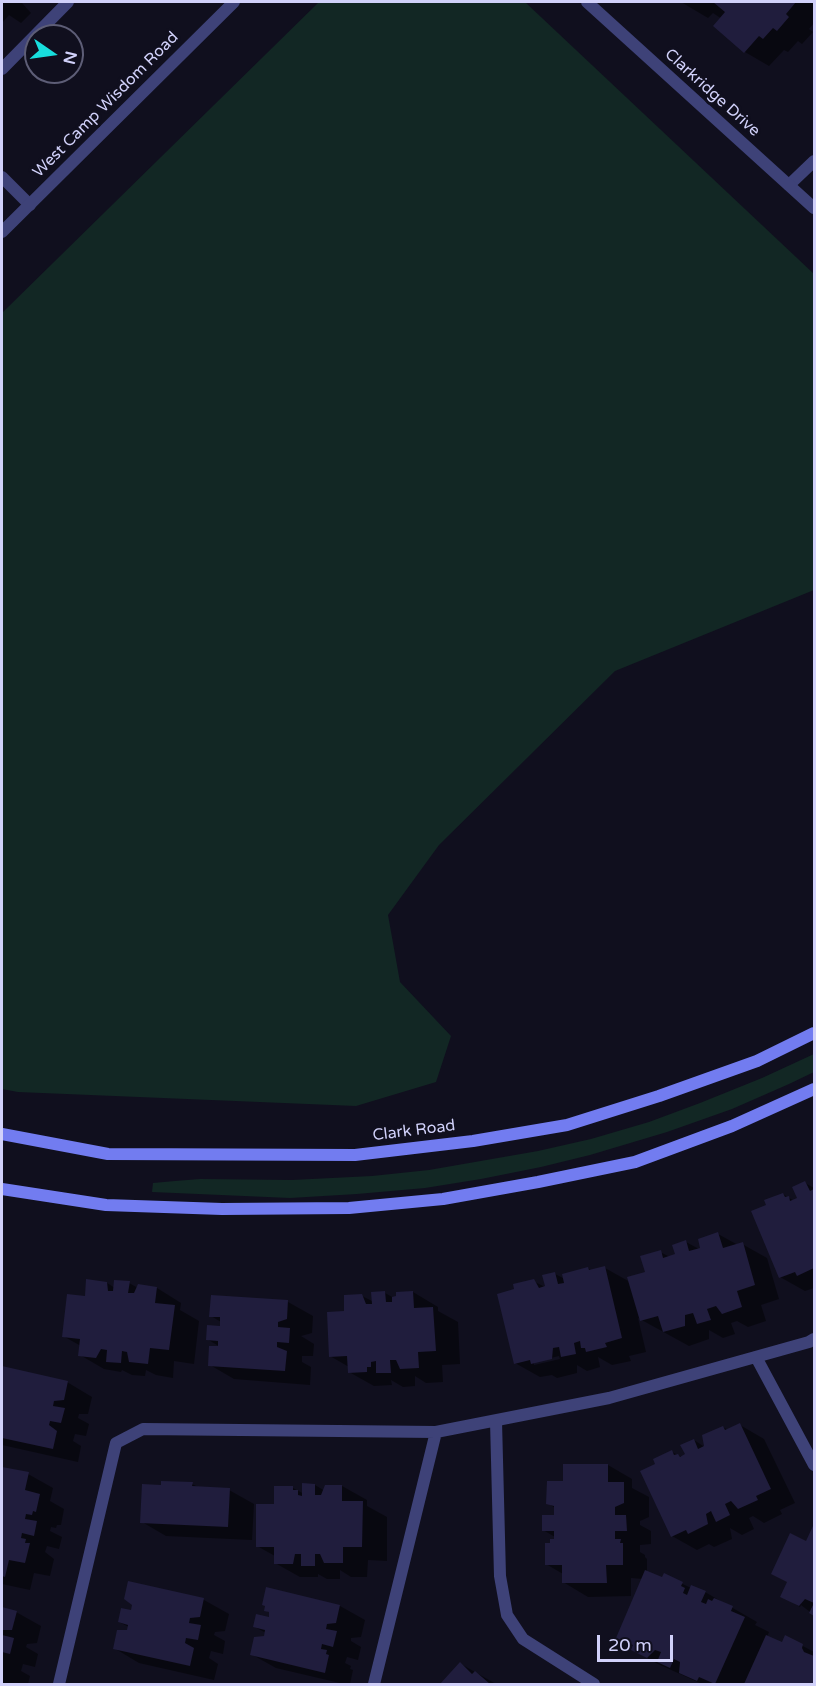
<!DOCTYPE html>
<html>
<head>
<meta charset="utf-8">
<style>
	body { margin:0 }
	#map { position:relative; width:816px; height:1686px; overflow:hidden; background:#100f1e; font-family:"Varela Round",sans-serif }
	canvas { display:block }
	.frame { position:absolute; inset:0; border:3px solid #d1d1fa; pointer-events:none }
	.north { position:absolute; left:24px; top:24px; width:60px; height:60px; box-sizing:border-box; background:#100f1e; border:2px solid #5d5d76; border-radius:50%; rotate:103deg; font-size:16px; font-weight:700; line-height:24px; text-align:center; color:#d1d1fa }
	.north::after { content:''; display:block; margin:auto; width:21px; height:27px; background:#18dedd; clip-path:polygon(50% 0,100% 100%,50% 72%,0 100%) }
	.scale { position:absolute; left:597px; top:1635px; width:76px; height:27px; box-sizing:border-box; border:3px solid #d1d1fa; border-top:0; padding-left:8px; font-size:18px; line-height:21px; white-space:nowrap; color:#d1d1fa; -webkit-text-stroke:4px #100f1e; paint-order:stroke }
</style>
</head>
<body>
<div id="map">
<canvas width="816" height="1686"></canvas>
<div class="frame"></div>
<div class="north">N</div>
<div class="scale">20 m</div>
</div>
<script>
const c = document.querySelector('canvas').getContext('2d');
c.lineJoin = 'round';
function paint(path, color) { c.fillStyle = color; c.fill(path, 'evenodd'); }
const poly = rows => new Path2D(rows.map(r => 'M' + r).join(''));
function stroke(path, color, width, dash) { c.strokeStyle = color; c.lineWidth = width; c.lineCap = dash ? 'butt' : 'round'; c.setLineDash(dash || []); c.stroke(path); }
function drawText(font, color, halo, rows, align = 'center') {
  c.font = font + ' "Varela Round",sans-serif'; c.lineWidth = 6; c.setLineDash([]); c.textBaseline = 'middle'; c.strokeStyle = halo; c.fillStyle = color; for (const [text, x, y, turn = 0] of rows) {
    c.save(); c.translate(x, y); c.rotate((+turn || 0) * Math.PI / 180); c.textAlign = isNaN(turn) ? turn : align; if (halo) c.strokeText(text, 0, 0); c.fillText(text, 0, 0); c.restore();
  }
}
paint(poly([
	[319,2,525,2,814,274,814,590,615,671,439,845,388,915,400,982,451,1036,436,1082,356,1106,18,1092,2,1089,2,313],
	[814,1054,814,1072,789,1084,732,1109,667,1132,590,1155,541,1167,481,1179,425,1188,357,1194,290,1198,152,1192,153,1183,175,1181,200,1179,292,1180,372,1176,429,1170,538,1151,591,1139,649,1122,700,1103,762,1078]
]), '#122724');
paint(poly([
	[2,2,23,2,22,3,31,13,21,23,9,15,2,23],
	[681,2,814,2,814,23,809,29,813,32,802,44,798,41,788,52,784,50,769,66,745,52,722,19,713,13,708,18],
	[805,1183,814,1188,814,1288,805,1291,780,1277,768,1205,783,1194,794,1201,799,1199],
	[718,1234,738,1245,742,1244,767,1258,779,1299,761,1305,766,1321,748,1327,737,1321,731,1323,735,1334,723,1338,709,1330,709,1339,689,1346,638,1318,646,1352,629,1356,631,1361,612,1365,598,1357,600,1367,587,1371,577,1365,577,1373,557,1378,552,1375,540,1377,515,1363,516,1291,533,1281,547,1288,555,1274,565,1279,588,1268,592,1271,605,1268,630,1282,647,1273,660,1252,670,1257,677,1255,686,1242,699,1249],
	[559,1356,560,1359,534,1365,534,1362],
	[107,1283,115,1288,129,1283,138,1288,157,1288,181,1303,180,1310,199,1321,194,1364,174,1361,173,1378,156,1375,146,1370,145,1376,132,1375,122,1370,121,1372,104,1369,80,1355,81,1346,63,1336,86,1298],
	[413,1292,438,1307,438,1311,458,1322,460,1364,442,1365,443,1382,426,1383,415,1376,415,1386,403,1387,391,1380,392,1385,374,1386,349,1372,349,1367,330,1356,346,1313,362,1296,374,1302,385,1293,394,1298],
	[212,1296,288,1302,313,1316,312,1333,301,1336,314,1344,313,1356,302,1356,302,1362,311,1367,310,1385,234,1379,210,1365,222,1348,207,1339,221,1327,221,1322,211,1316],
	[2,1368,67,1382,92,1397,88,1414,79,1414,78,1418,89,1424,86,1436,75,1434,73,1441,81,1446,78,1462,2,1445],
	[740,1425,764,1439,795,1503,780,1510,782,1514,764,1523,753,1516,749,1518,754,1529,742,1535,730,1528,732,1539,714,1547,709,1544,697,1550,672,1536,657,1464,672,1452,682,1457,687,1455,694,1440,706,1448,723,1427,728,1430],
	[608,1465,632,1479,632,1488,649,1497,649,1517,640,1521,640,1525,651,1531,651,1544,640,1545,640,1552,645,1555,645,1557,647,1559,647,1573,662,1579,664,1575,691,1588,705,1592,757,1622,755,1625,769,1632,767,1637,782,1644,786,1637,814,1652,814,1684,702,1684,658,1664,633,1650,635,1647,618,1637,643,1579,631,1578,631,1596,588,1597,563,1582,563,1574,546,1564,555,1537,543,1530,555,1517,555,1508,548,1503,564,1482],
	[2,1468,28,1474,53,1488,50,1501,64,1509,61,1525,57,1525,56,1528,51,1527,50,1531,62,1537,59,1549,47,1546,45,1552,54,1559,50,1576,34,1573,30,1590,2,1584],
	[192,1484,200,1488,229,1490,254,1504,252,1540,166,1536,142,1522],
	[315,1485,325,1491,326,1486,342,1486,367,1500,367,1506,387,1517,387,1561,368,1560,367,1577,351,1577,340,1570,340,1579,327,1579,318,1574,318,1577,300,1577,275,1563,275,1556,257,1546,275,1506,293,1488,304,1494],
	[814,1528,814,1615,801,1605,800,1607,782,1596],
	[129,1583,204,1600,229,1614,225,1631,215,1632,214,1635,225,1641,223,1654,211,1651,209,1658,218,1664,214,1680,139,1663,114,1648,128,1631,129,1627,119,1622,132,1612,134,1604],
	[267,1588,340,1606,365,1620,361,1637,351,1638,351,1641,361,1647,358,1660,347,1657,345,1663,351,1666,350,1669,353,1670,350,1684,344,1684,276,1668,251,1654,265,1638,266,1633,255,1627,270,1618,271,1613,265,1610],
	[2,1609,16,1612,41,1626,37,1643,27,1644,26,1647,38,1654,35,1667,23,1664,21,1671,30,1676,28,1684,2,1684],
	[461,1664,496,1684,442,1684]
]), '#0007');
paint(poly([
	[713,2,796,2,786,14,789,17,777,31,773,28,763,39,759,36,744,53,713,26,725,12],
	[805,1181,810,1191,814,1189,814,1268,797,1276,795,1272,779,1278,751,1211,766,1205,764,1200,783,1193,785,1197,789,1196,790,1201,797,1198,792,1187],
	[718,1232,723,1248,743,1242,755,1285,737,1291,742,1307,722,1314,716,1306,707,1309,711,1320,697,1324,693,1313,685,1315,685,1326,663,1332,658,1316,640,1321,627,1277,645,1272,640,1256,661,1250,663,1258,675,1254,672,1245,686,1240,689,1251,700,1248,698,1239],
	[605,1266,622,1338,605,1343,607,1347,586,1352,585,1348,581,1348,580,1341,574,1343,576,1354,561,1357,559,1347,553,1348,552,1359,531,1364,530,1360,514,1364,497,1294,514,1289,513,1284,534,1279,539,1288,545,1286,542,1275,555,1272,558,1284,564,1283,562,1274,588,1267,589,1270],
	[86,1279,107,1282,108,1291,113,1291,114,1280,130,1281,128,1293,134,1293,138,1284,157,1287,155,1303,175,1305,169,1350,150,1348,148,1364,129,1362,127,1352,122,1351,121,1363,106,1362,107,1350,101,1349,96,1358,78,1356,80,1339,62,1337,67,1294,85,1296],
	[385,1291,386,1302,392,1302,392,1297,396,1296,396,1292,413,1291,414,1308,433,1307,436,1351,418,1352,419,1368,400,1369,396,1360,390,1360,391,1373,376,1373,376,1361,371,1362,371,1367,367,1367,367,1372,348,1373,347,1356,329,1357,327,1312,344,1311,344,1295,362,1294,366,1304,372,1304,371,1292],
	[211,1295,288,1300,287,1319,278,1322,278,1327,290,1328,289,1343,277,1342,277,1347,287,1351,285,1371,208,1366,209,1346,218,1346,218,1341,206,1340,207,1325,220,1326,220,1317,209,1317],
	[2,1366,68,1381,64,1400,54,1401,53,1406,65,1408,61,1423,50,1421,49,1425,57,1431,53,1449,2,1438],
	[740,1423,771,1489,756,1496,758,1500,738,1509,731,1501,725,1504,730,1515,716,1522,711,1511,706,1514,708,1524,688,1534,686,1530,671,1537,640,1471,655,1464,653,1459,672,1450,674,1455,678,1454,680,1457,685,1454,680,1445,694,1439,698,1449,704,1446,702,1435,723,1426,725,1430],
	[563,1464,608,1464,608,1482,624,1482,624,1503,615,1507,615,1515,626,1515,627,1531,615,1531,615,1539,621,1539,620,1543,623,1543,623,1565,606,1565,607,1583,562,1583,562,1565,545,1565,545,1543,550,1543,550,1539,554,1539,554,1531,542,1531,542,1515,554,1515,554,1506,546,1504,547,1481,563,1481],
	[2,1467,29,1472,25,1490,40,1494,36,1512,33,1511,32,1515,26,1514,25,1519,37,1521,34,1536,22,1533,21,1538,26,1539,25,1543,30,1543,25,1563,9,1560,5,1577,2,1576],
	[161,1481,193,1482,192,1486,230,1488,228,1527,140,1523,142,1484,161,1485],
	[302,1483,315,1484,315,1495,321,1495,325,1485,342,1485,342,1501,363,1501,362,1547,343,1547,343,1563,324,1563,320,1554,315,1554,315,1566,301,1566,301,1554,295,1554,293,1564,274,1564,274,1547,256,1547,256,1504,274,1504,274,1486,293,1486,293,1490,298,1490,298,1495,302,1496],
	[813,1526,814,1527,814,1616,809,1613,814,1603,805,1599,799,1606,780,1597,787,1582,771,1574,790,1533,806,1541],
	[645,1570,662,1577,664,1573,683,1582,681,1586,685,1588,683,1593,687,1595,691,1585,706,1591,701,1602,706,1604,708,1599,712,1601,714,1598,733,1606,731,1611,745,1617,715,1684,699,1677,697,1681,679,1673,680,1662,674,1659,670,1668,657,1662,661,1652,655,1650,647,1658,631,1650,633,1645,616,1638],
	[128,1581,204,1598,200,1617,190,1618,189,1623,201,1625,198,1640,186,1638,185,1643,194,1648,190,1666,113,1649,117,1630,127,1630,128,1625,118,1622,121,1608,131,1610,132,1605,124,1599],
	[266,1587,340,1605,336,1623,327,1624,326,1629,337,1631,333,1647,322,1644,321,1649,327,1650,326,1654,329,1655,325,1673,250,1655,254,1637,264,1636,265,1630,253,1627,256,1614,269,1617,269,1612,264,1611,265,1606,262,1605],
	[2,1607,17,1611,12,1630,2,1630],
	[2,1635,14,1638,10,1654,2,1652],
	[766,1635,782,1642,785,1635,803,1644,802,1648,804,1652,814,1656,814,1684,744,1684],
	[460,1662,472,1674,475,1671,490,1684,440,1684]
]), '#201d3d');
stroke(poly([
	[2,69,68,2],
	[2,177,30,205],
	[789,185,814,161],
	[756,1357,814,1465],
	[496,1421,500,1576,507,1615,523,1639,594,1684],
	[59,1684,116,1443,143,1429,436,1432,609,1398,809,1342,814,1339],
	[374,1684,436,1432]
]), '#3e4278', 12);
stroke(poly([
	[587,2,814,208]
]), '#3e4278', 12);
stroke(poly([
	[2,232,234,2]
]), '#3e4278', 12);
stroke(poly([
	[2,1134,108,1154,355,1155,473,1141,567,1125,659,1096,757,1061,814,1033],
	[2,1189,106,1205,222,1209,349,1208,443,1199,538,1182,635,1162,732,1126,814,1089]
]), '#727cf0', 12);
drawText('16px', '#d1d1fa', '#100f1e', [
	["Clarkridge Drive",712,93,42],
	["West Camp Wisdom Road",106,105,-45],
	["Clark Road",414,1131,-7]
]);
</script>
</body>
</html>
